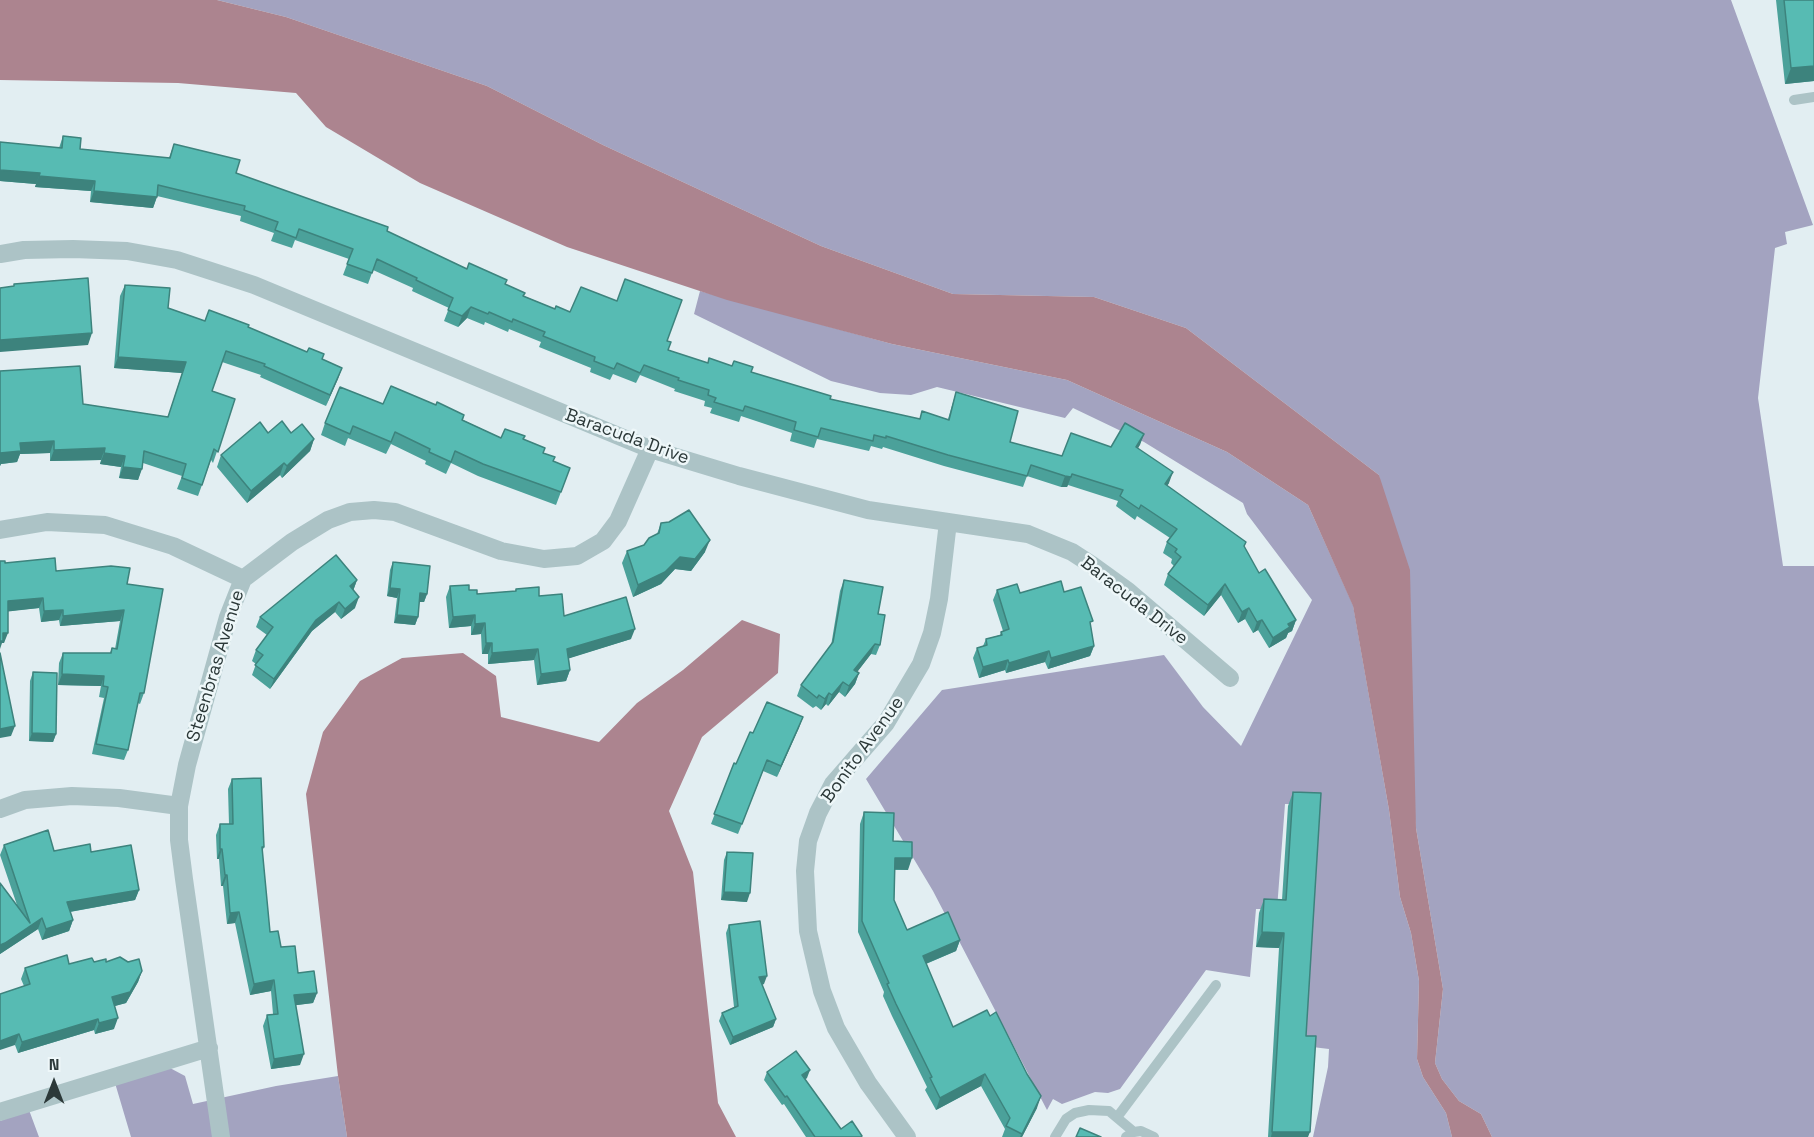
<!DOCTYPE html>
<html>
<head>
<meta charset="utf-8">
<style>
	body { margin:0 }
	#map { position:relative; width:1814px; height:1137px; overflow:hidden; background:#e2eef2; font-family:"Space Grotesk",sans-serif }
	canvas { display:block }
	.north { position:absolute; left:24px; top:1053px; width:60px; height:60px; -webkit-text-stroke:4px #eef7f9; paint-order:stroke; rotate:0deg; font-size:16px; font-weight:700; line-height:24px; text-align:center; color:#2c3939 }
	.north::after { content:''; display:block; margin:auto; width:21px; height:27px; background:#2c3939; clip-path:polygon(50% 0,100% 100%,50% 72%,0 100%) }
</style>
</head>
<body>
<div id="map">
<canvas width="1814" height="1137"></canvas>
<div class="north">N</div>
</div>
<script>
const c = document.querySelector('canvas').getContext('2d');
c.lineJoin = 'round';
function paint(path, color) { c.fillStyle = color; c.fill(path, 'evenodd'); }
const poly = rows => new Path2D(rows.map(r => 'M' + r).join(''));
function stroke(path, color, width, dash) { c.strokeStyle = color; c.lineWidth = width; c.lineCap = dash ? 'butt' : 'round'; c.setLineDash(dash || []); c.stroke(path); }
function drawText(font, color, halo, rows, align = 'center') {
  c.font = font + ' "Space Grotesk",sans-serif'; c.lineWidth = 5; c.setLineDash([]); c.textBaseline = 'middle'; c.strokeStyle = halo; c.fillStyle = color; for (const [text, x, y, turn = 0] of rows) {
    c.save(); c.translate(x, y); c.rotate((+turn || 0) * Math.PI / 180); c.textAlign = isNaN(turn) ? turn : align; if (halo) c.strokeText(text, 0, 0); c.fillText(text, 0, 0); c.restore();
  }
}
paint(poly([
	[217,0,1731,0,1813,225,1785,232,1787,244,1775,248,1758,398,1783,566,1814,566,1814,1137,1492,1137,1481,1114,1459,1101,1442,1079,1435,1063,1443,989,1416,828,1379,475,1186,328,1094,297,953,294,821,246,603,145,487,86,286,17],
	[700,291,892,344,1067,380,1227,452,1308,505,1353,605,1389,810,1400,897,1411,933,1419,981,1417,1059,1423,1077,1446,1113,1452,1137,1313,1137,1328,1067,1329,1049,1304,1046,1319,804,1285,804,1277,909,1256,909,1250,977,1206,970,1120,1089,1108,1093,1095,1092,1062,1104,1053,1099,1047,1110,933,891,866,779,942,690,1164,655,1203,707,1241,746,1312,600,1247,514,1243,503,1144,442,1073,408,1065,418,937,387,911,395,880,393,831,381,694,314],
	[170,1068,185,1076,193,1104,276,1086,338,1076,347,1137,131,1137,115,1083],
	[29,1110,39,1137,0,1137,0,1121]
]), '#a3a3c0');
paint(poly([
	[0,0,217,0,286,17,487,86,603,145,821,246,953,294,1094,297,1186,328,1379,475,1410,570,1416,828,1443,989,1435,1063,1442,1079,1459,1101,1481,1114,1492,1137,1452,1137,1446,1113,1423,1077,1417,1059,1419,981,1411,933,1400,897,1389,810,1353,606,1308,505,1227,452,1067,380,892,344,727,300,567,247,420,183,326,127,296,93,178,83,0,80],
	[742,620,780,634,778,673,702,737,669,811,693,872,718,1103,736,1137,347,1137,338,1076,306,794,323,732,360,681,402,658,463,653,496,676,501,717,599,742,637,703,683,670]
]), '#ac848f');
stroke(poly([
	[1794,100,1814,97],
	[1118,1116,1216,985],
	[1055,1137,1066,1119,1075,1113,1089,1110,1109,1111,1134,1132],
	[1126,1137,1134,1132,1141,1131,1154,1137]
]), '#acc3c6', 10);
stroke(poly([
	[0,254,24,250,73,249,127,251,177,260,254,285,650,449,739,476,868,510,1028,534,1072,552,1092,565,1128,591,1230,678],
	[0,530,47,522,105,525,173,546,243,579],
	[0,809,25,800,72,796,119,798,179,806],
	[0,1112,209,1048],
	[221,1137,184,879,179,840,179,806,187,765,228,617,243,579,292,542,328,520,350,512,374,510,395,512,501,551,544,559,577,556,603,541,618,521,650,449],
	[907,1137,868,1083,836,1028,822,991,808,931,805,871,808,841,818,813,833,784,886,723,921,664,932,633,939,599,948,522]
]), '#acc3c6', 18);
paint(poly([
	[1776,0,1784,0,1814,81,1785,84],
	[63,136,80,149,169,158,174,144,236,173,387,231,467,269,505,284,524,296,555,309,667,341,668,350,708,363,751,372,830,399,919,419,948,419,956,392,1010,442,1062,456,1111,447,1144,434,1138,448,1169,483,1167,486,1246,542,1244,548,1259,573,1296,620,1292,631,1288,633,1286,638,1269,648,1258,630,1253,633,1245,619,1238,623,1221,595,1204,616,1164,585,1168,574,1174,566,1171,563,1172,559,1163,553,1167,542,1170,538,1137,516,1135,520,1116,506,1118,501,1068,485,1067,487,1061,487,1027,476,1023,487,944,466,883,447,882,449,871,446,869,451,817,439,814,448,790,441,792,433,741,416,739,422,710,413,712,408,704,406,705,401,674,391,675,389,640,375,636,383,613,374,610,380,590,372,591,368,539,347,541,342,509,329,508,332,485,322,484,325,467,318,458,327,444,321,449,308,412,291,413,288,373,270,368,284,343,275,349,259,295,240,292,248,271,241,274,233,240,221,241,216,157,196,153,208,90,202,91,191,35,187,36,184,0,181,59,148],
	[125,285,168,308,205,321,248,327,342,368,326,406,260,377,261,375,222,362,212,391,235,399,213,463,211,460,198,496,177,489,182,476,143,463,138,480,119,478,121,467,100,464,101,460,50,461,50,453,20,454,17,462,1,464,0,466,0,371,83,404,168,417,182,373,114,368,120,296],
	[383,404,436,405,464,415,463,420,501,438,523,439,553,461,570,468,556,505,478,476,451,463,446,474,425,464,426,461,391,444,386,454,348,438,345,446,321,435,325,423],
	[268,433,291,433,314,439,310,451,282,478,280,475,247,503,217,467,221,455],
	[661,523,705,552,691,571,675,569,661,584,633,597,622,563,627,551,644,545,657,534],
	[393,562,427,594,424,602,419,602,418,617,415,625,394,623,397,598,387,596,390,570],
	[5,563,56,571,127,584,144,693,140,704,138,703,128,750,124,760,92,754,104,698,99,697,101,686,58,685,59,663,63,653,110,653,112,648,115,649,120,621,60,626,59,620,41,622,39,608,8,611,4,643,2,643],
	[357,580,353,591,355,608,341,619,335,612,312,631,270,689,252,675,256,664,252,661,256,650,267,635,256,627,260,617],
	[844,580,878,614,880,645,876,655,871,654,857,672,859,673,855,684,845,697,839,692,828,706,826,704,821,710,816,706,813,708,797,696,801,685,831,646,840,591],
	[450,586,469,590,477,594,515,591,516,589,539,596,564,616,631,639,569,658,570,670,566,681,537,685,534,660,488,664,488,654,482,654,481,634,471,635,471,626,449,628,446,597],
	[997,590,1020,593,1064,592,1091,627,1094,646,1090,656,1048,669,1045,662,1006,673,1005,670,979,678,973,658,977,648,983,646,986,639,1000,635,1001,632,1003,631,993,600],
	[33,672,56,734,53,742,29,741,30,681],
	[803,717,777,777,763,771,738,834,711,824,734,763,736,764,753,733],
	[232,779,264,847,262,852,270,932,281,947,298,973,317,993,313,1003,296,1005,300,1065,271,1069,263,1026,267,1015,273,1014,271,991,250,995,235,923,227,924,223,886,221,886,219,859,217,859,216,835,220,824,229,824,228,789],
	[1293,792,1306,1036,1308,1137,1268,1137,1279,948,1256,947,1259,913,1264,899,1282,900,1288,806],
	[864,812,908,870,895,870,894,900,907,930,960,940,956,951,926,964,953,1027,1037,1108,1022,1137,1002,1137,1005,1129,981,1086,936,1110,925,1090,927,1087,892,1016,883,996,884,992,858,932,860,824],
	[4,845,54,851,91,852,139,890,135,900,70,912,73,920,69,931,42,940,38,929,0,954,0,883,17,905,0,855],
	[727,852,747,902,721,900,724,860],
	[729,925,764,984,762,985,776,1019,773,1027,730,1045,719,1021,722,1013,734,1007,726,933],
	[106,962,142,971,138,982,126,1003,114,1006,114,1029,95,1034,94,1030,18,1053,15,1045,24,986,21,979,25,968],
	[767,1072,807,1078,805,1079,841,1129,862,1137,806,1137,784,1104,782,1105,764,1080]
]), '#4ba19a');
paint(poly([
	[1814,66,1814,81,1785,84,1791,68],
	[0,170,40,173,36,184,0,181],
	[39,176,95,181,91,191,35,187],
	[94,191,157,197,153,208,90,202],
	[471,307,467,318,458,327,462,316],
	[92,333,88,345,0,352,0,340],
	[118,357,186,362,182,373,114,368],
	[342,368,338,379,326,406,330,395],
	[1144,434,1140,445,1132,457,1136,447],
	[314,439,310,451,282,478,287,466],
	[54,441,50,453,20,454,17,462,1,464,0,466,0,453,20,443],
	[105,448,101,460,50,461,54,450],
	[104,453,125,456,121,467,100,464],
	[284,463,280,475,247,503,251,491],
	[123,467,142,469,138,480,119,478],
	[1173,472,1169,483,1161,495,1165,484],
	[1065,476,1071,477,1067,487,1061,487],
	[710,540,705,552,691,571,675,569,661,584,633,597,638,585,680,557],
	[357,580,353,591,350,586],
	[1225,584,1221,595,1204,616,1208,605],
	[390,588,400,589,397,598,387,596],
	[420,593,427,594,424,602,417,602],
	[359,597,355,608,341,619,345,609],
	[43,598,39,608,4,612,8,601],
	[339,602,335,612,312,631,270,689,274,679,316,620],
	[1249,608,1245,619,1238,623,1242,612],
	[63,610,59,620,41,622,44,611],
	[124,610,120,621,60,626,63,616],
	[397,615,418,617,415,625,394,623],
	[475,615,471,626,449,628,453,617],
	[1262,620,1258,630,1253,633,1257,622],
	[1296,620,1292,631,1288,633,1286,638,1269,648,1273,638,1288,624],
	[485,623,481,634,471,635,475,624],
	[635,629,631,639,564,660,567,649],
	[3,633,8,633,4,643,2,643,0,649,0,640],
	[486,643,492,643,488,654,482,654],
	[875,644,871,654,851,680,854,670],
	[1094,646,1090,656,1048,669,1051,658],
	[538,649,534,660,488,664,492,653],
	[1049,651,1045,662,1006,673,1009,663],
	[1008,660,1005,670,979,678,983,667],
	[570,670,566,681,537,685,541,674],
	[859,673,855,684,845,697,849,686],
	[62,674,104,676,101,686,58,685],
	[843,682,839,692,828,706,832,695],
	[829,693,826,704,821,710,825,699],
	[803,717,799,728,777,777,781,766],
	[15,726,11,736,0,738,0,729],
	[32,733,56,734,53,742,29,741],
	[220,849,222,849,219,859,217,859],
	[895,858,912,858,908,870,891,869],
	[225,875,227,875,223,886,221,886],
	[139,890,135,900,63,913,67,902],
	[724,892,750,893,747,902,721,900],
	[239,912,235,923,227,924,230,913],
	[42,918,38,929,0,954,0,945],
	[73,920,69,931,42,940,46,929],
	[1262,932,1284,933,1279,948,1256,947],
	[960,940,956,951,918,967,923,956],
	[142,971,138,982,126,1003,108,1008,112,997],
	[767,976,764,984,756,985,759,977],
	[274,980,271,991,250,995,254,984],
	[317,993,313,1003,290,1006,294,995],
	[118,1018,114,1029,95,1034,99,1023],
	[98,1019,94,1030,18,1053,22,1042],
	[776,1019,773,1027,730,1045,733,1037],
	[19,1034,15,1045,0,1050,0,1041],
	[304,1054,300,1065,271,1069,274,1059],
	[810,1070,807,1078,799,1083,802,1075],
	[985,1074,981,1086,936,1110,940,1098],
	[1041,1096,1037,1108,1022,1137,1020,1137],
	[1272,1132,1310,1132,1308,1137,1271,1137]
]), '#3d837d');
const building = poly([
	[1784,0,1814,0,1814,66,1791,68,1784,0],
	[63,136,81,138,80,149,170,158,174,144,240,160,236,173,388,227,387,231,467,269,469,263,507,280,505,284,525,293,523,296,555,309,556,306,570,312,581,287,617,301,625,279,682,300,667,341,671,342,668,350,708,363,709,358,732,366,734,361,753,367,751,372,831,396,830,399,920,419,922,411,949,420,956,392,1018,411,1010,442,1062,456,1071,433,1111,447,1125,423,1144,434,1136,447,1173,472,1165,484,1246,542,1244,546,1259,573,1265,569,1296,620,1288,624,1290,627,1273,638,1262,620,1257,622,1249,608,1242,612,1225,584,1208,605,1168,574,1181,557,1175,552,1177,549,1167,542,1177,529,1141,505,1139,509,1120,496,1123,490,1072,474,1071,477,1065,476,1031,465,1027,476,948,455,886,436,886,438,874,435,873,441,821,428,818,437,794,430,796,422,745,406,743,411,714,402,716,398,708,395,709,390,678,380,679,378,644,365,640,373,617,363,614,369,594,361,595,357,543,336,545,332,513,319,512,322,489,312,488,314,471,307,462,316,448,310,453,298,416,280,417,278,377,259,372,273,347,264,353,249,299,229,296,238,275,230,278,222,244,210,245,206,158,185,157,197,94,191,95,181,39,176,40,173,0,170,0,142,62,148,63,136],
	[88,278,92,333,0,340,0,288,14,286,14,284,88,278],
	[125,285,170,288,168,308,205,321,209,310,249,325,248,327,307,352,309,348,324,354,322,359,342,368,330,395,264,366,265,364,226,351,212,391,235,399,218,452,214,449,202,485,182,478,186,464,144,451,142,469,123,467,125,456,104,453,105,448,54,450,54,441,20,443,21,451,0,453,0,371,80,366,83,404,168,417,186,362,118,357,125,285],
	[391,386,436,405,437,402,464,415,462,420,501,438,505,429,525,436,523,439,545,448,543,453,555,457,553,461,570,468,561,492,483,464,455,451,451,462,429,452,430,449,395,432,391,442,353,426,350,434,325,423,340,387,383,404,391,386],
	[282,421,291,433,302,424,314,439,287,466,284,463,251,491,221,455,260,422,268,433,282,421],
	[689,510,710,540,695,559,680,557,665,572,638,585,627,551,644,545,649,538,659,533,661,523,669,522,689,510],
	[336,555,357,580,350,586,359,597,345,609,339,602,316,620,274,679,255,665,263,655,256,650,273,627,260,617,336,555],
	[55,558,56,571,111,566,130,568,127,584,163,589,144,693,140,693,128,750,96,744,108,687,103,686,104,676,62,674,63,653,111,653,112,648,117,649,124,610,63,616,63,610,44,611,43,598,8,601,8,633,3,633,3,641,0,641,0,561,5,561,5,563,55,558],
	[393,562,430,566,427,594,420,593,418,617,397,615,400,589,390,588,393,562],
	[844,580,883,587,878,614,885,615,880,645,875,644,854,670,859,673,849,686,843,682,832,695,829,693,825,699,819,695,817,698,801,685,833,642,844,580],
	[1061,581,1064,592,1081,587,1093,621,1090,622,1094,646,1051,658,1049,651,1009,663,1008,660,983,667,977,648,987,645,986,639,1002,635,1001,632,1009,629,997,590,1017,584,1020,593,1061,581],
	[469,585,469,590,477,590,477,594,516,591,516,589,539,587,539,596,562,594,564,616,626,597,635,629,567,649,570,670,541,674,538,649,492,653,492,643,486,643,485,623,475,624,475,615,453,617,450,586,469,585],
	[0,653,15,726,0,729,0,653],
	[33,672,57,673,56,734,32,733,33,672],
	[767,702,803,717,781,766,767,760,742,824,714,814,734,763,736,764,750,732,753,733,767,702],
	[261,778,264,847,262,847,270,932,278,931,281,947,295,946,298,973,314,971,317,993,294,995,304,1054,274,1059,267,1015,278,1014,274,980,254,984,239,912,230,913,227,875,225,875,222,849,220,849,220,824,233,824,232,779,261,778],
	[1293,792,1321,793,1306,1036,1316,1036,1310,1132,1272,1132,1284,933,1262,932,1264,899,1286,900,1293,792],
	[864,812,894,813,893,841,912,842,912,858,895,858,894,900,907,930,948,912,960,940,923,956,953,1027,987,1010,990,1016,996,1012,1027,1074,1041,1096,1022,1134,1006,1126,1010,1118,985,1074,940,1098,930,1078,932,1077,896,1004,887,984,889,983,862,921,864,812],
	[48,830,54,851,90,844,91,852,131,845,139,890,67,902,73,920,46,929,42,918,5,943,0,945,0,883,30,923,4,845,48,830],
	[727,852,753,853,750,893,724,892,727,852],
	[760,921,767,976,759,977,776,1019,733,1037,722,1013,738,1006,729,925,760,921],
	[67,955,69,964,92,958,94,962,106,959,106,962,120,957,128,962,139,959,142,971,130,992,112,997,118,1018,99,1023,98,1019,22,1042,19,1034,0,1041,0,994,30,984,25,968,67,955],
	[796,1051,810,1070,802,1075,841,1129,852,1121,862,1136,861,1137,815,1137,787,1096,785,1097,767,1072,796,1051],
	[1080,1128,1101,1137,1076,1137,1080,1128]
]);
paint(building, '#57bbb3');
stroke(building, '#3d837d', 1.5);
drawText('18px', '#2c3939', '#eef7f9', [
	["Baracuda Drive",627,437,20],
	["Baracuda Drive",1134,601,38],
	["Steenbras Avenue",216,666,-73],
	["Bonito Avenue",863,750,-54]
]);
</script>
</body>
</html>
